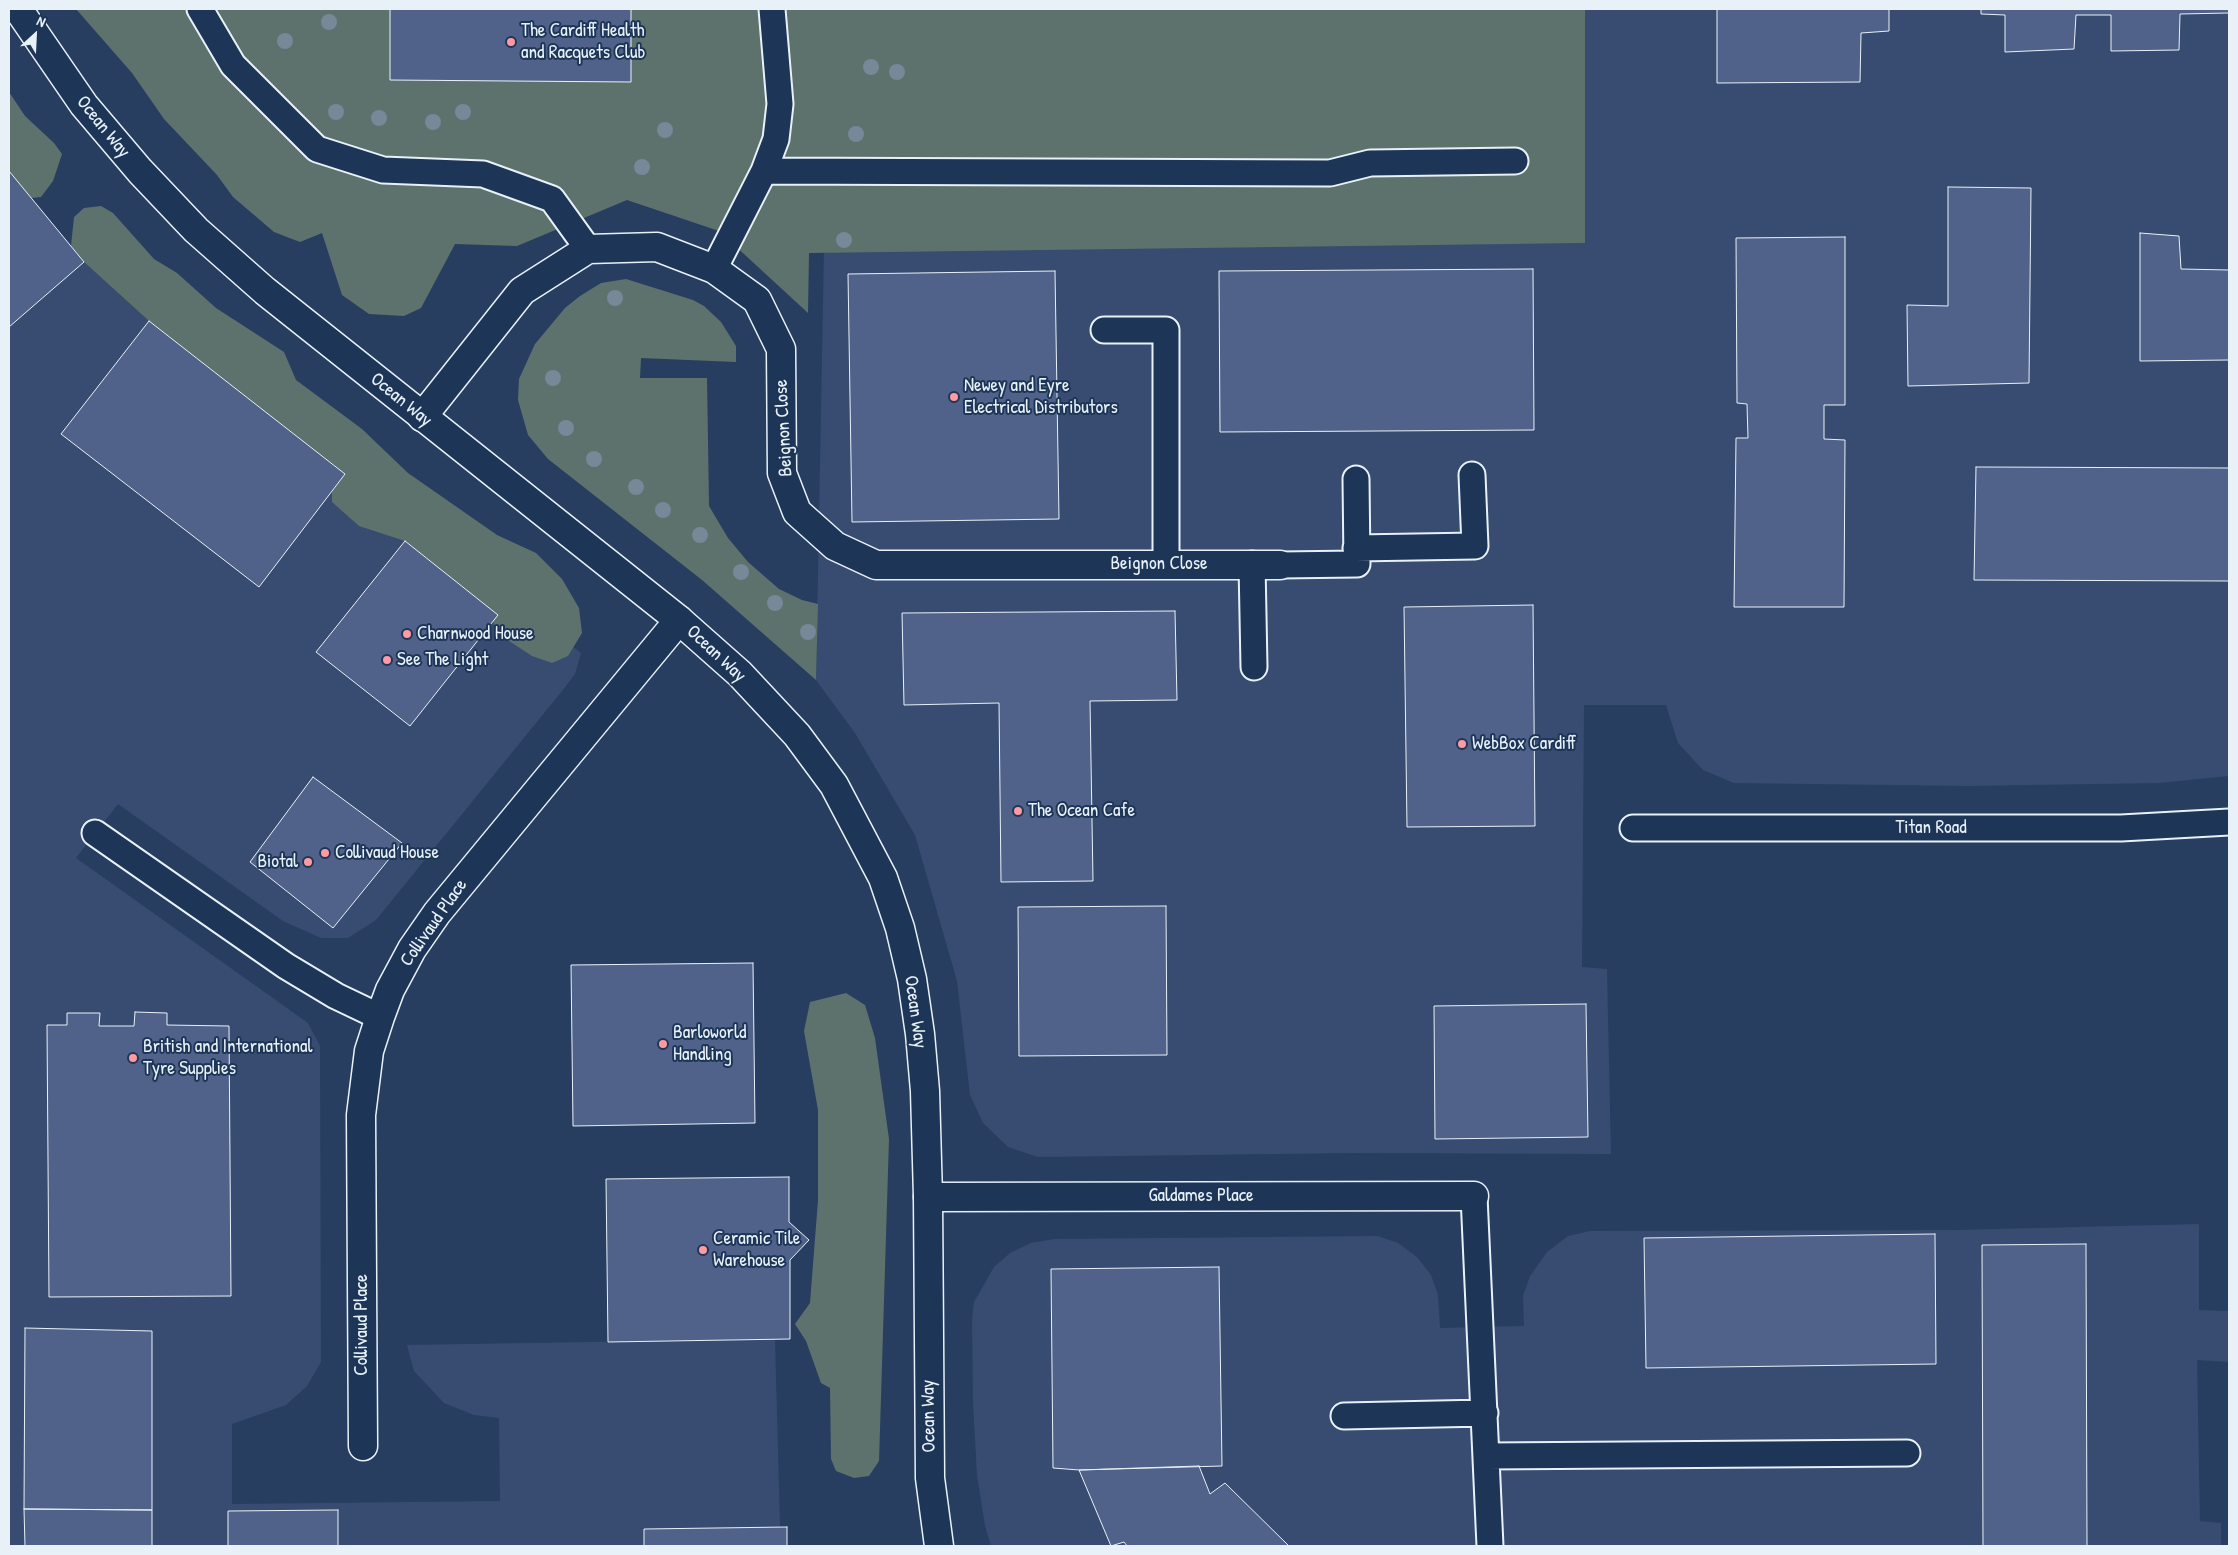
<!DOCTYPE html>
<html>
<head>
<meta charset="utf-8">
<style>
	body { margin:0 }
	#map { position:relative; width:2238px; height:1555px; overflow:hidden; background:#273e61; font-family:"Patrick Hand",sans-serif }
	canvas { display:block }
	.frame { position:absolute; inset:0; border:10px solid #e8f1f8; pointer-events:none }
	.north { position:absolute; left:10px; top:10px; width:50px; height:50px; -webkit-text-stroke:4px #1d3557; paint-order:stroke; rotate:25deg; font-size:14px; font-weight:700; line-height:20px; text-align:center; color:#e8f1f8 }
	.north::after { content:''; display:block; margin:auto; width:18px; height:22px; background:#e8f1f8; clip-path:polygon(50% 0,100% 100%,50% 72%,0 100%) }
</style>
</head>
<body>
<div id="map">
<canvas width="2238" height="1555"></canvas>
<div class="frame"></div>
<div class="north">N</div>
</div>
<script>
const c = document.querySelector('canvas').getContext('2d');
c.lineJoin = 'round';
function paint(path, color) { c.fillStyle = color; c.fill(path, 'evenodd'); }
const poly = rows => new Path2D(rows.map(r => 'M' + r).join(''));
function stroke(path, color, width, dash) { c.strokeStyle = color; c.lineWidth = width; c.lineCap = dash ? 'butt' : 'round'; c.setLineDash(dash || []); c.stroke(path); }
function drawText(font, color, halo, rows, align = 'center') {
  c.font = font + ' "Patrick Hand",sans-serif'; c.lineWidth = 4; c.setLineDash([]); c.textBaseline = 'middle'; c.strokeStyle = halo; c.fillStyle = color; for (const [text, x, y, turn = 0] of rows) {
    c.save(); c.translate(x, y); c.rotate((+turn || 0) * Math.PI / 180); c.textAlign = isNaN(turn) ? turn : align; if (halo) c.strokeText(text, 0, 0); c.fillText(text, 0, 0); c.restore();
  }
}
paint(poly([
	[1585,9,2229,9,2229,776,2159,783,1968,786,1734,783,1703,770,1678,743,1666,705,1584,705,1582,967,1607,969,1611,1154,1355,1153,1038,1157,1008,1147,983,1123,970,1095,957,981,915,835,855,733,816,680,824,247,1585,243],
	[9,171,84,262,149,321,581,653,575,674,562,691,376,920,348,938,321,938,283,921,118,804,76,858,308,1023,320,1046,321,1362,307,1386,286,1405,232,1424,232,1504,500,1501,499,1418,474,1415,444,1403,414,1371,407,1345,775,1339,780,1527,787,1527,787,1546,9,1546],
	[2199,1224,2199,1310,2229,1311,2229,1362,2197,1360,2200,1521,2221,1523,2221,1546,991,1546,985,1526,977,1475,973,1403,972,1319,974,1302,994,1267,1010,1253,1031,1243,1054,1239,1378,1236,1398,1243,1417,1257,1431,1275,1438,1295,1440,1328,1524,1326,1523,1296,1530,1276,1547,1252,1568,1236,1590,1231,1957,1230]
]), '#374c70');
paint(poly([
	[76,9,1585,9,1585,243,809,253,808,313,719,231,627,200,517,246,455,244,421,308,404,316,369,314,342,295,322,233,300,242,274,232,233,197,217,175,164,119,132,73],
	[9,92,25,116,54,143,62,154,53,181,41,197,31,198,9,171],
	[101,206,113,213,154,259,177,273,216,308,284,352,296,380,362,429,408,473,497,535,536,553,562,579,579,608,582,633,568,656,552,663,532,656,500,635,483,603,405,541,359,526,332,502,332,492,345,474,149,321,84,262,71,246,74,217,84,208],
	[626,279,693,300,704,306,721,322,736,346,736,362,641,358,640,378,707,378,709,506,728,538,748,562,779,589,802,600,818,604,816,680,702,580,548,459,528,435,518,400,519,379,535,344,565,308,580,296,601,283],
	[846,993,865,1005,875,1038,889,1139,879,1461,869,1476,854,1478,836,1471,831,1459,830,1388,821,1383,806,1341,795,1324,810,1303,818,1200,818,1110,804,1031,810,1002]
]), '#5e726d');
const building = poly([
	[390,9,631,9,631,82,390,80,390,9],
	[1717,9,1889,9,1889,31,1861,33,1860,82,1717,83,1717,9],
	[1981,9,2229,9,2229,13,2180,14,2179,50,2111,51,2111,15,2076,15,2074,49,2005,52,2005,15,1981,14,1981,9],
	[9,171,84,262,9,327,9,171],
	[1948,187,2031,188,2029,383,1908,386,1907,305,1948,306,1948,187],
	[2140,233,2179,236,2181,269,2229,270,2229,360,2140,361,2140,233],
	[1845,237,1845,405,1824,405,1824,439,1845,440,1844,607,1734,607,1736,438,1748,438,1747,404,1737,403,1736,238,1845,237],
	[1533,269,1534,430,1220,432,1219,271,1533,269],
	[1055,271,1059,519,852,522,848,274,1055,271],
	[149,321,345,474,259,587,61,434,149,321],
	[1976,467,2229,468,2229,581,1974,580,1976,467],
	[405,541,498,615,410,726,316,652,405,541],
	[1533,605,1535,826,1407,827,1404,607,1533,605],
	[1175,611,1177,700,1090,701,1093,881,1001,882,999,703,904,705,902,613,1175,611],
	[313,777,402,843,333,928,250,862,313,777],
	[1166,906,1167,1055,1019,1056,1018,907,1166,906],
	[753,963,755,1123,573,1126,571,965,753,963],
	[1586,1004,1588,1137,1435,1139,1434,1006,1586,1004],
	[135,1012,167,1013,167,1025,229,1026,231,1296,49,1297,47,1025,67,1025,67,1013,100,1013,99,1026,134,1026,135,1012],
	[789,1177,789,1222,809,1240,790,1260,790,1339,608,1342,606,1179,789,1177],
	[1935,1234,1936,1364,1646,1368,1644,1238,1935,1234],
	[2086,1244,2087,1546,1983,1546,1982,1245,2086,1244],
	[1219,1267,1222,1466,1079,1470,1053,1468,1051,1269,1219,1267],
	[25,1328,152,1331,152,1510,24,1509,25,1328],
	[1199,1466,1210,1494,1225,1483,1289,1546,1127,1546,1124,1542,1111,1546,1079,1470,1199,1466],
	[24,1509,152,1510,152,1546,25,1546,24,1509],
	[338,1510,338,1546,228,1546,228,1511,338,1510],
	[787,1527,787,1546,644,1546,644,1529,787,1527]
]);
paint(building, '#506289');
stroke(building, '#e8f1f8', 1);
const lane = poly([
	[200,9,233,65,317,149,383,170,483,174,552,199,588,249],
	[764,171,1330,173,1370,163,1515,161],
	[714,269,764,171,776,139,780,104,772,9],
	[1104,330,1166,330,1166,564],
	[1356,548,1475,546,1472,475],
	[1252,564,1254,667],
	[1280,565,1357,564,1356,479],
	[1633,828,2121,828,2229,822],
	[95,833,286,966,336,996,380,1017],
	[1474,1196,1490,1546],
	[1344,1416,1485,1413],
	[1487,1456,1907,1453]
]);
const street = poly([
	[422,417,522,291,588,249,657,247,714,269,757,300,781,349,782,473,797,512,835,546,876,565,1280,565],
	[928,1197,1474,1196],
	[363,1446,361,1115,369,1051,380,1017,390,990,412,949,437,913,679,620]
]);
const secondary = poly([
	[18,9,84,105,140,171,196,230,265,291,679,620,740,674,797,735,834,785,883,878,900,928,912,979,920,1034,925,1091,928,1197,930,1478,939,1546]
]);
stroke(lane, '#e8f1f8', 29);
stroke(street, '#e8f1f8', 31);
stroke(secondary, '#e8f1f8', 31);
stroke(lane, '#1d3557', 25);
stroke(street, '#1d3557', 28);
stroke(secondary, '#1d3557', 28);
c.fillStyle = '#789';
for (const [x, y] of [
	[329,22],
	[285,41],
	[871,67],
	[897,72],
	[336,112],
	[463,112],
	[379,118],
	[433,122],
	[665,130],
	[856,134],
	[642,167],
	[844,240],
	[615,298],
	[553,378],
	[566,428],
	[594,459],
	[636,487],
	[663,510],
	[700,535],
	[741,572],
	[775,603],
	[808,632]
]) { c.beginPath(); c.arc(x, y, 8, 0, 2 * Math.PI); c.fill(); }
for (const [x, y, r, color] of [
	[511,42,5,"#ff9aa2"],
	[954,397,5,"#ff9aa2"],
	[407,634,5,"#ff9aa2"],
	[387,660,5,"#ff9aa2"],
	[1462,744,5,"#ff9aa2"],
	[1018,811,5,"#ff9aa2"],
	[325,853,5,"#ff9aa2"],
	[308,862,5,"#ff9aa2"],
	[663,1044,5,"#ff9aa2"],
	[133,1058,5,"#ff9aa2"],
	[703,1250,5,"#ff9aa2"]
]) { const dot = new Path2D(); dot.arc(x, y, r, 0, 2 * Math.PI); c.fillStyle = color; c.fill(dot); stroke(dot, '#1d3557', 2); }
drawText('19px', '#e8f1f8', '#1d3557', [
	["The Cardiff Health",521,31],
	["and Racquets Club",521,53],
	["Newey and Eyre",964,386],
	["Electrical Distributors",964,408],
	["Charnwood House",417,634],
	["See The Light",397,660],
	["WebBox Cardiff",1472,744],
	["The Ocean Cafe",1028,811],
	["Collivaud House",335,853],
	["Biotal",298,862,"right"],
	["Barloworld",673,1033],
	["Handling",673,1055],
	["British and International",143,1047],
	["Tyre Supplies",143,1069],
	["Ceramic Tile",713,1239],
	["Warehouse",713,1261]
], 'left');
drawText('19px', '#e8f1f8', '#1d3557', [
	["Ocean Way",103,127,51],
	["Ocean Way",401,400,39],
	["Beignon Close",784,428,-93],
	["Beignon Close",1159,564],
	["Ocean Way",716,654,43],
	["Titan Road",1931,828],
	["Collivaud Place",434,923,-55],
	["Ocean Way",915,1012,82],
	["Galdames Place",1201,1196],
	["Collivaud Place",362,1325,-90],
	["Ocean Way",929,1416,-91]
]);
</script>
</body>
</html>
